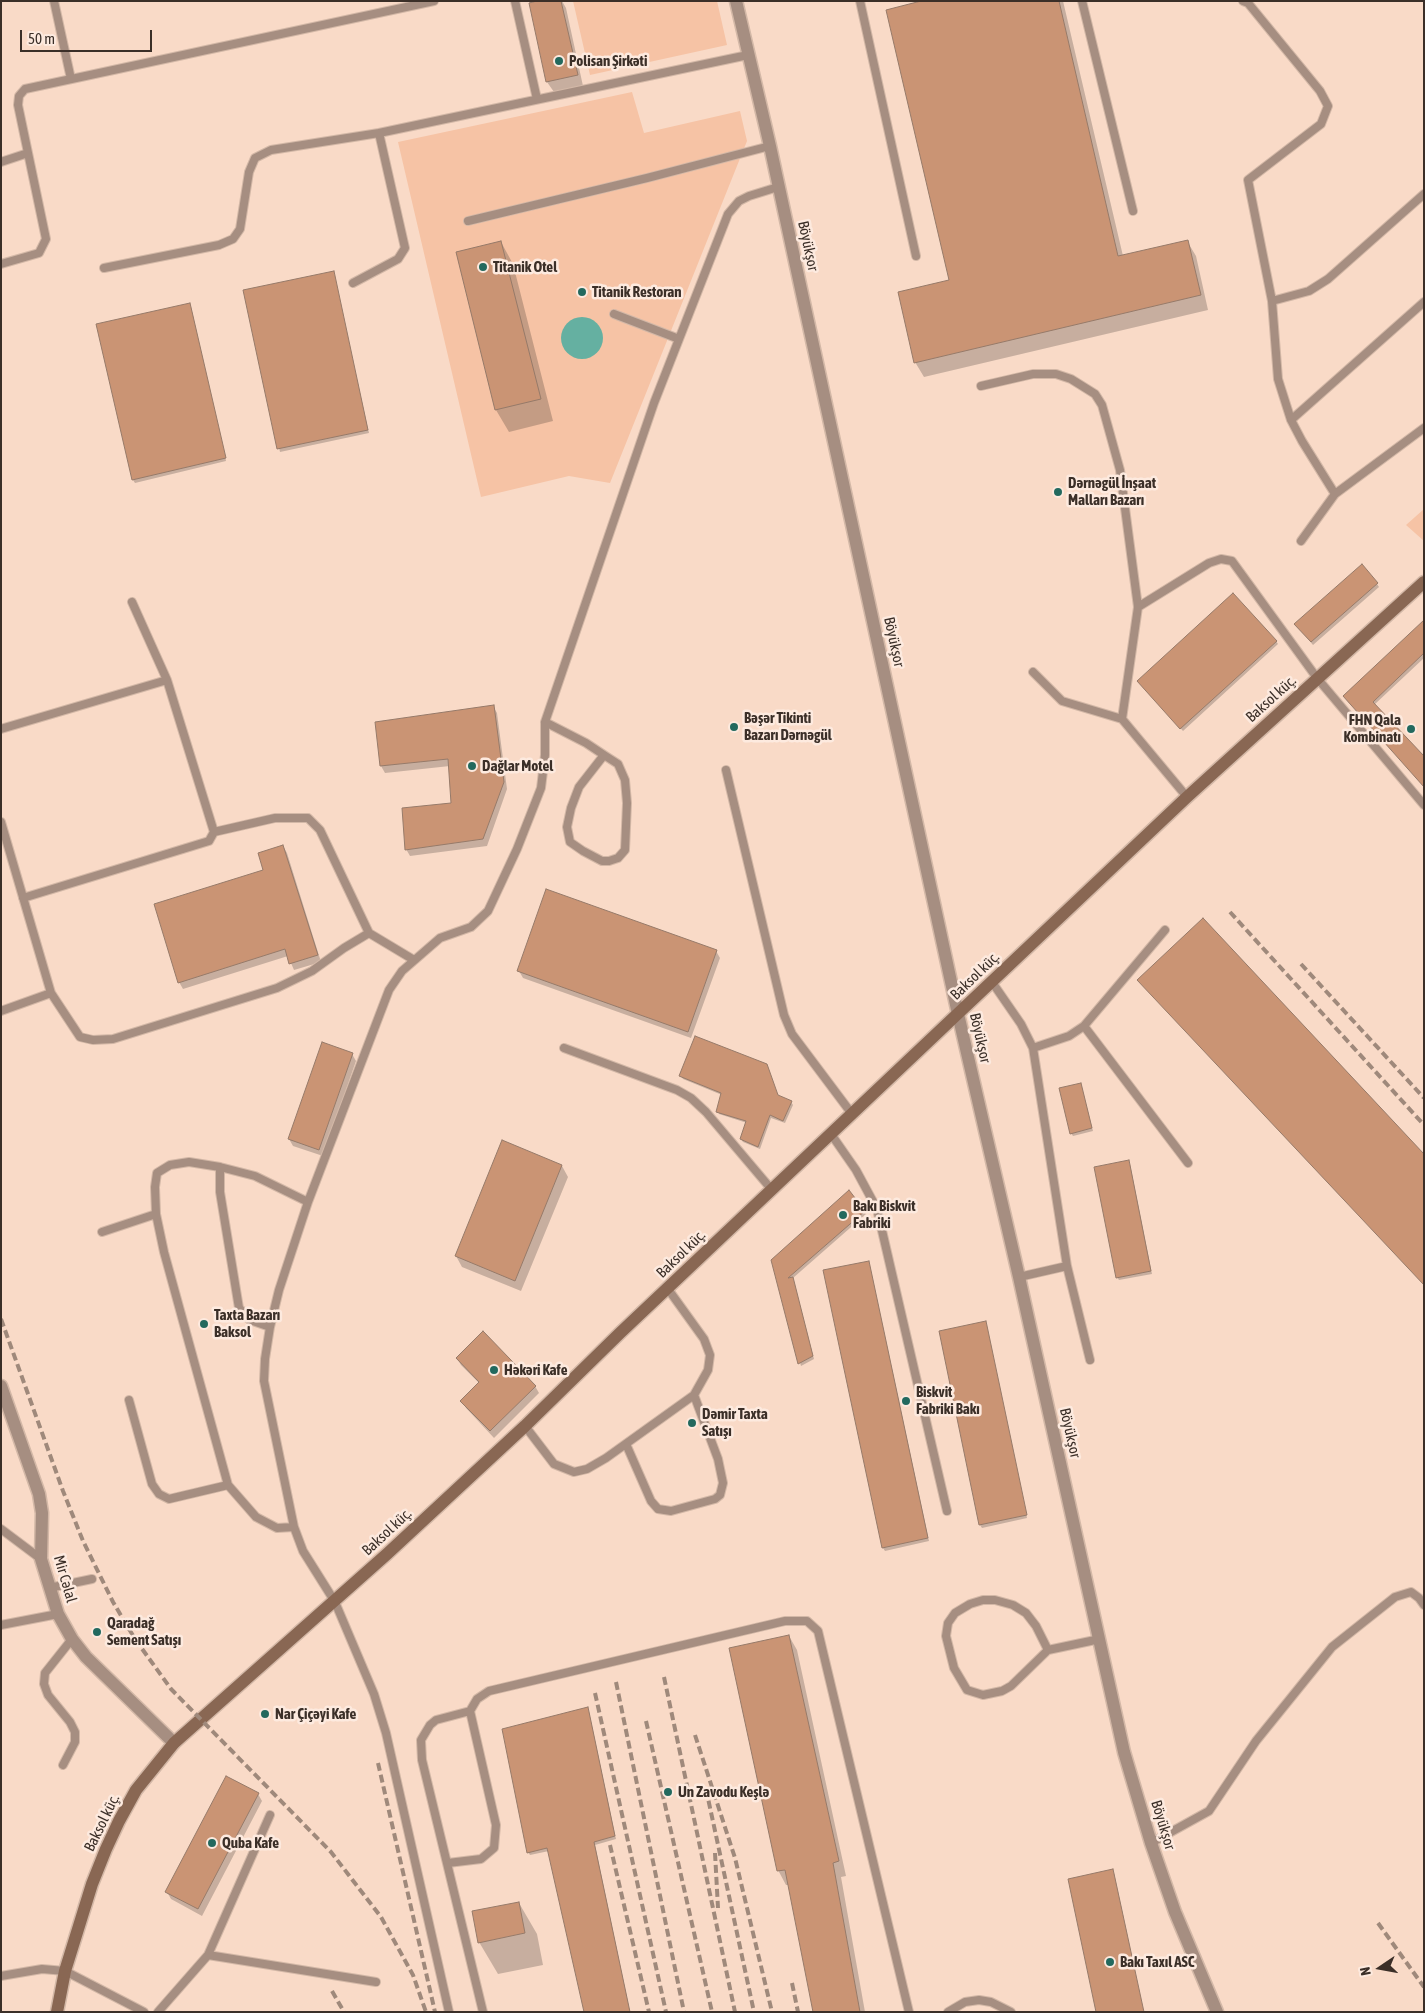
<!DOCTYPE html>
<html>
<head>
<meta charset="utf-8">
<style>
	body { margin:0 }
	#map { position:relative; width:1425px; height:2013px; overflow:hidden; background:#f9dac7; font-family:"Asap Condensed",sans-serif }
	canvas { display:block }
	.frame { position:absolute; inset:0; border:2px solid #3b2f28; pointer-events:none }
	.north { position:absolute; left:1355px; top:1943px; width:50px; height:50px; -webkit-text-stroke:4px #fdeadf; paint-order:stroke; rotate:258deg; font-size:14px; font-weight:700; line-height:20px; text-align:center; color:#3b2f28 }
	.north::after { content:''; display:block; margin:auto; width:18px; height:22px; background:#3b2f28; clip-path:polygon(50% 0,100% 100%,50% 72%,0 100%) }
	.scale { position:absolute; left:20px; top:30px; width:132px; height:22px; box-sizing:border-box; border:2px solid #3b2f28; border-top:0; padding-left:6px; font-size:15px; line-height:18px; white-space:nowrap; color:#3b2f28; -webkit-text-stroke:4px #fdeadf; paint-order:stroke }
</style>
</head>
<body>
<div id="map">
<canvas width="1425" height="2013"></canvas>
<div class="frame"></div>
<div class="north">N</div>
<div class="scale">50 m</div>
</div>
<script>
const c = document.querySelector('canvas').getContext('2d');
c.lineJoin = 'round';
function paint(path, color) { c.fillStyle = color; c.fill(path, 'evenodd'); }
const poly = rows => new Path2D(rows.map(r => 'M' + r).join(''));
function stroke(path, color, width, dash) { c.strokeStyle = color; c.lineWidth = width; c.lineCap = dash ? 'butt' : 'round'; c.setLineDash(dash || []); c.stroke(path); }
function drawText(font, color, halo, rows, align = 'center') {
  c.font = font + ' "Asap Condensed",sans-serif'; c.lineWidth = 5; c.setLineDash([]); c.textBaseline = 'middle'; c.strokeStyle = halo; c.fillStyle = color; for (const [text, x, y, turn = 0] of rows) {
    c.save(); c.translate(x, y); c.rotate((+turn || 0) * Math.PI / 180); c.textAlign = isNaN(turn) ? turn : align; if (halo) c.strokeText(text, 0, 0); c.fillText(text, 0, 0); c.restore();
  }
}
paint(poly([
	[573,1,717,1,727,45,590,75],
	[632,92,644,133,740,111,747,141,610,483,569,476,481,497,398,142],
	[1424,509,1424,541,1406,525]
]), '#f6c3a5');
paint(poly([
	'561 338a21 21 0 1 1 42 0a21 21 0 1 1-42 0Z'
]), '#65b0a1');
paint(poly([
	[542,1,562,1,566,8,583,86,554,92,547,82],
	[927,1,1063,1,1123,256,1187,241,1196,256,1208,310,924,377,915,362,950,281],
	[501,242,513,264,553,421,509,432,496,410,457,253],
	[333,272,369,433,280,452,244,291],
	[191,307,226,461,135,483,133,480],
	[1377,584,1379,587,1313,645,1298,627],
	[1424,622,1424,658,1374,705,1346,699],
	[1276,641,1278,644,1183,731,1140,684],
	[493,706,497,713,507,789,487,846,410,856,406,849,453,804,450,766,385,773,381,766,376,723],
	[283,846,287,853,321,962,294,970,288,956,183,989,179,982],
	[716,951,720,958,691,1038,523,978,519,971],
	[352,1054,356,1061,323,1156,293,1146,289,1139],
	[681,1076,778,1097,791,1102,793,1105,785,1123,771,1118,760,1149,743,1142,741,1139,747,1123,719,1114,718,1111,722,1095,683,1079],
	[1081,1084,1093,1131,1073,1136,1071,1133],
	[503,1142,562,1166,568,1177,521,1291,462,1267,456,1256],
	[1130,1164,1152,1274,1119,1280,1117,1277],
	[864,1211,866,1214,793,1278,814,1359,801,1366,772,1260],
	[869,1262,929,1541,885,1551,883,1548],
	[986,1323,1027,1518,982,1528,980,1525],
	[457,1358,535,1386,539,1393,494,1438,466,1408,462,1401,480,1384,461,1365],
	[789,1636,797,1650,846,1876,841,1877,865,2012,815,2012,789,1885,786,1885,778,1870],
	[589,1712,616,1839,595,1845,630,2012,549,1851,530,1855,528,1852],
	[258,1794,262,1801,202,1916,171,1899,167,1892],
	[1113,1870,1114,1873,1144,2012],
	[519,1903,537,1934,543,1965,498,1974,479,1942]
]), '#0003');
const building = poly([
	[537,1,561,1,578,75,546,82,529,3,537,1],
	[921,1,1059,1,1118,256,1188,240,1201,295,914,363,898,292,949,280,886,10,921,1],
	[501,241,541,399,495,410,456,252,501,241],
	[334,271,368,430,277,449,243,290,334,271],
	[190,303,226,458,132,480,96,324,190,303],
	[1362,564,1378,583,1311,642,1294,624,1362,564],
	[1233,593,1277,641,1180,729,1137,681,1233,593],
	[1424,620,1424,653,1373,702,1424,756,1424,787,1343,696,1424,620],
	[494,705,504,782,483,839,405,850,402,808,451,803,448,759,380,766,375,722,494,705],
	[283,845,318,955,289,964,285,949,178,983,154,904,263,870,258,853,283,845],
	[546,889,717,950,688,1032,517,971,546,889],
	[1203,918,1424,1154,1424,1285,1137,980,1203,918],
	[695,1036,767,1064,778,1095,792,1101,783,1121,770,1115,758,1147,740,1139,746,1121,716,1112,721,1093,679,1076,695,1036],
	[322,1042,353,1053,319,1150,288,1139,322,1042],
	[1081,1083,1092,1128,1070,1134,1059,1088,1081,1083],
	[502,1140,562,1165,515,1281,455,1256,502,1140],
	[1129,1160,1151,1271,1116,1278,1094,1167,1129,1160],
	[849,1190,865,1211,788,1278,793,1277,813,1356,798,1364,771,1260,849,1190],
	[869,1261,928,1538,882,1548,823,1270,869,1261],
	[986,1321,1027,1515,979,1525,939,1331,986,1321],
	[483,1331,536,1386,490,1431,460,1401,479,1382,456,1358,483,1331],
	[789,1635,839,1861,833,1863,860,2012,813,2012,785,1870,777,1871,729,1648,789,1635],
	[588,1707,615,1836,594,1842,630,2012,584,2012,547,1848,527,1853,502,1729,588,1707],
	[226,1776,259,1793,198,1909,165,1892,226,1776],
	[1113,1869,1144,2012,1096,2012,1068,1879,1113,1869],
	[519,1902,525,1933,478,1943,472,1911,519,1902]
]);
paint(building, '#ca9474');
stroke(building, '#967a69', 1);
const service = poly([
	[54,1,71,79],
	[515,1,537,99],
	[860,1,916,256],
	[1082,1,1133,211],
	[1243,1,1248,3,1320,91,1328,106,1321,124,1248,180,1272,301,1278,379,1291,420,1302,441,1335,494],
	[1,162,28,153],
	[468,221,647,178,770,146],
	[1,264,39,253,46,239,18,105,19,96,25,89,434,1],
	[104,268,219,245,233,239,240,229,249,172,255,158,271,150,379,133,748,55],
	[353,283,398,259,405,248,379,133],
	[1272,301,1309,291,1328,279,1424,194],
	[614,314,679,339],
	[981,386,1033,374,1056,374,1071,379,1095,394,1102,405,1120,470,1138,607,1122,719,1062,701,1033,672],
	[1291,420,1424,302],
	[1301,541,1335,494,1424,428],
	[1138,607,1209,563,1221,559,1232,561,1317,678,1424,805],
	[1122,719,1187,797],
	[545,722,586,743,604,755,579,787,571,808,567,827,570,842,583,851,602,861,609,861,618,858,625,850,627,803,625,780,618,764,604,755],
	[1,729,167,680],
	[726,770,784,1015,792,1034,852,1114],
	[1,822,51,993,1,1011],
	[214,832,275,818,308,818,320,830,369,933],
	[23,898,209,841,214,832,167,680,132,602],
	[992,982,1021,1024,1033,1048,1067,1266,1090,1360],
	[51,993,80,1037,93,1040,113,1039,277,988,312,971,344,948,369,933,414,960],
	[1084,1026,1188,1163],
	[564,1048,677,1090,691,1098,706,1112,772,1190],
	[1033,1048,1069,1036,1084,1026,1165,930],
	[831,1134,856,1170,877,1209,947,1511],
	[220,1167,220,1192,239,1308,250,1320,270,1327],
	[102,1232,156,1214],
	[1019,1277,1067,1266],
	[129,1400,152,1484,159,1494,169,1499,228,1485],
	[525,1426,554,1464,574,1472,587,1469,606,1458,694,1395,708,1370,710,1355,704,1339,668,1289],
	[626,1444,651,1501,658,1509,671,1511,715,1499,720,1495,723,1483,718,1459,694,1395],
	[294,1527,277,1528,256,1517,228,1485,164,1252,156,1214,155,1187,157,1173,170,1165,189,1162,220,1167,255,1176,308,1202],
	[1,1529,41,1559],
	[49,1588,92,1579],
	[1,1625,58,1614],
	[1048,1650,1036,1626,1026,1613,1013,1605,995,1600,983,1600,970,1604,955,1613,948,1623,946,1636,954,1668,967,1690,983,1695,1002,1691,1011,1686,1048,1650,1100,1639],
	[470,1711,436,1720,430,1725,421,1740,422,1760,483,2012],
	[63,1765,75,1742,75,1732,70,1722,48,1695,44,1684,45,1673,72,1639],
	[1151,1843,1209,1811,1256,1741,1332,1647,1395,1597,1411,1592,1419,1598,1424,1605],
	[448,1863,481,1859,494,1848,496,1825,470,1711,477,1699,489,1691,785,1621,807,1621,818,1631,909,2012],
	[208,1955,376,1982],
	[1,1976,42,1969,65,1971,144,2012],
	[158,2012,208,1955,270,1815],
	[449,2012,386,1733,374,1694,335,1602,303,1551,294,1527,264,1381,265,1359,270,1327,279,1290,308,1202,389,990,402,971,440,938,471,927,488,911,517,849,541,788,545,755,545,722,654,403,728,214,739,201,749,196,778,187],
	[948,2012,965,2002,979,2000,991,2002,1011,2012]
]);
const minor = poly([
	[1,1386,39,1494,42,1513,41,1559,58,1614,72,1639,86,1657,174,1743]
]);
const tertiary = poly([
	[736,1,770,146,958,1014,1019,1277,1124,1752,1151,1843,1175,1912,1217,2012]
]);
const secondary = poly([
	[57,2012,65,1971,92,1884,106,1849,119,1821,136,1790,174,1743,387,1554,525,1426,620,1333,1187,797,1424,582]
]);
stroke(service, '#d3b8a7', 10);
stroke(minor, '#d3b8a7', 15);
stroke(tertiary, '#d3b8a7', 15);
stroke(secondary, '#d3b8a7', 15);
stroke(service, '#a68e81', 8);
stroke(minor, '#a68e81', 12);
stroke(tertiary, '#a68e81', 12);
stroke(secondary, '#896753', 12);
stroke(poly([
	[1230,912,1424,1125],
	[1301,964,1424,1098],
	[1,1319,63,1491,83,1541,113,1602,135,1639,171,1689,331,1852,381,1917,413,1975,426,2012],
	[664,1677,735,2012],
	[616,1682,684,2012],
	[595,1693,666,2012],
	[646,1721,712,2012],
	[695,1735,735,1858,772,2012],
	[378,1763,435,2012],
	[706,1789,754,2012],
	[610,1845,649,2012],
	[715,1853,718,1908],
	[1378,1923,1424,1987],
	[792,1983,798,2012],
	[332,1991,344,2012]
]), '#9f897b', 4, [8, 4]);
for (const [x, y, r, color] of [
	[559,61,5,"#23695e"],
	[483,267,5,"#23695e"],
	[582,292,5,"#23695e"],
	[1058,492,5,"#23695e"],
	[734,727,5,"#23695e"],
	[1411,729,5,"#23695e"],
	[472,766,5,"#23695e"],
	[843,1215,5,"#23695e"],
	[204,1324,5,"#23695e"],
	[494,1370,5,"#23695e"],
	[906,1401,5,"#23695e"],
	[692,1423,5,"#23695e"],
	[97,1632,5,"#23695e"],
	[265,1714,5,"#23695e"],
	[668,1792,5,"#23695e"],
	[212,1843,5,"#23695e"],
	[1110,1962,5,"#23695e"]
]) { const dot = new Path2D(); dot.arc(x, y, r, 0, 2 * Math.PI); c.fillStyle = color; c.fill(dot); stroke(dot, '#fdeadf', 2); }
drawText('bold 15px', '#3b2f28', '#fdeadf', [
	["Polisan Şirkəti",569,61],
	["Titanik Otel",493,267],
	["Titanik Restoran",592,292],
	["Dərnəgül İnşaat",1068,483],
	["Malları Bazarı",1068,500],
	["Bəşər Tikinti",744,718],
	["Bazarı Dərnəgül",744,735],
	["FHN Qala",1401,720,"right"],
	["Kombinatı",1401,737,"right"],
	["Dağlar Motel",482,766],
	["Bakı Biskvit",853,1206],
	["Fabriki",853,1223],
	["Taxta Bazarı",214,1315],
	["Baksol",214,1332],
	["Həkəri Kafe",504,1370],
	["Biskvit",916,1392],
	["Fabriki Bakı",916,1409],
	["Dəmir Taxta",702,1414],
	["Satışı",702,1431],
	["Qaradağ",107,1623],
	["Sement Satışı",107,1640],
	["Nar Çiçəyi Kafe",275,1714],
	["Un Zavodu Keşlə",678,1792],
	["Quba Kafe",222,1843],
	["Bakı Taxıl ASC",1120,1962]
], 'left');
drawText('15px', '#3b2f28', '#fdeadf', [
	["Böyükşor",808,246,78],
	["Böyükşor",894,642,78],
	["Baksol küç.",1271,699,-42],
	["Baksol küç.",975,976,-44],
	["Böyükşor",980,1038,77],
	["Baksol küç.",681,1254,-44],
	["Böyükşor",1070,1433,77],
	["Baksol küç.",387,1532,-43],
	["Mir Cəlal",65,1579,74],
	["Baksol küç.",102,1823,-64],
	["Böyükşor",1163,1825,73]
]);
</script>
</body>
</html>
